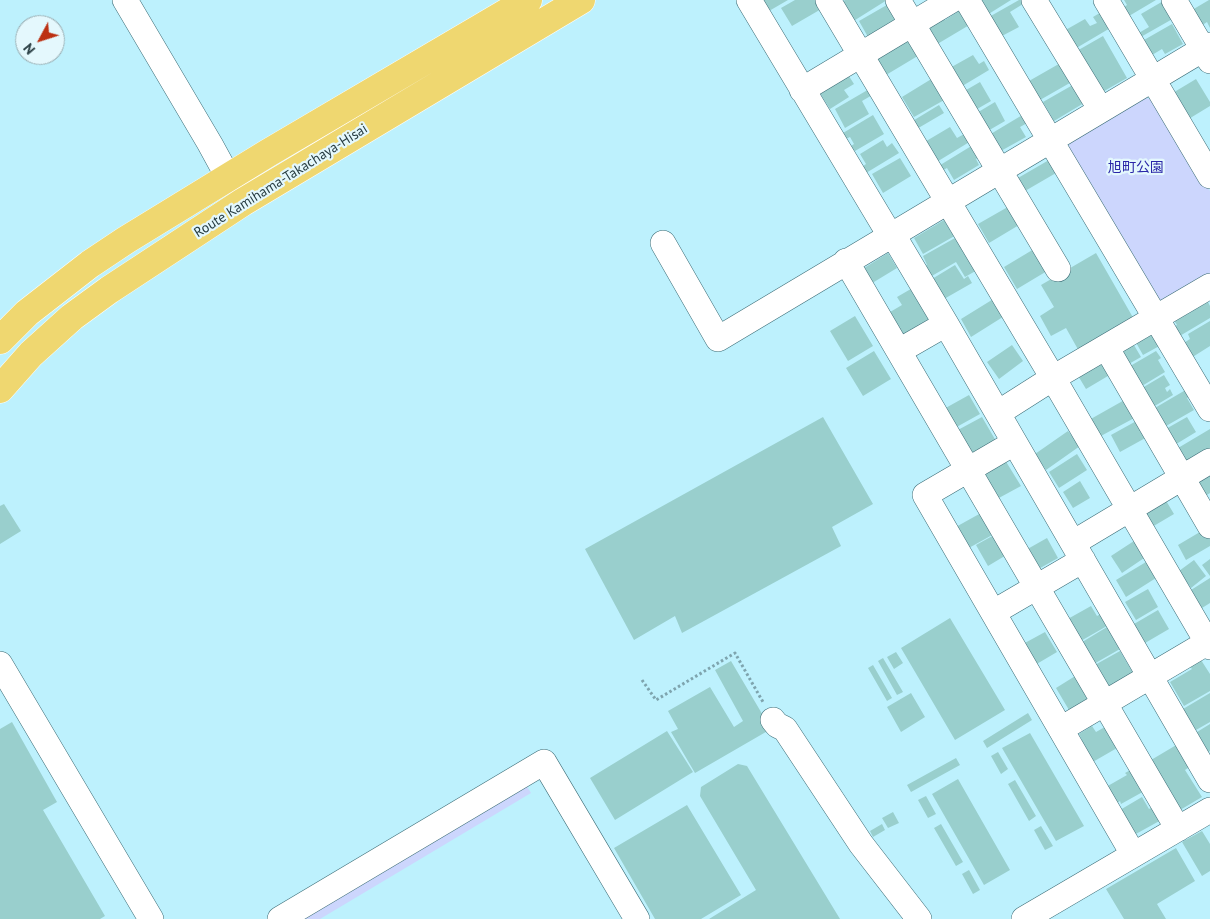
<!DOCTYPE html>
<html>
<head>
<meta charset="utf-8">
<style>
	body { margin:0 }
	#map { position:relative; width:1210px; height:919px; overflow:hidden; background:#bdf1fd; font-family:"PT Sans",sans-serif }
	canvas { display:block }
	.north { position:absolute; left:15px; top:15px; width:50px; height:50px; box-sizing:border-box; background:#e4f8fd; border:1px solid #98acb1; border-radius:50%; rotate:230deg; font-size:14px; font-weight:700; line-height:20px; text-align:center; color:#263b40 }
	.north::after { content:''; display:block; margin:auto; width:18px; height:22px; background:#bc3113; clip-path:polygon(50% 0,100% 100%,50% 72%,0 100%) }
</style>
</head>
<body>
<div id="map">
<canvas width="1210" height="919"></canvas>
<div class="north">N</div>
</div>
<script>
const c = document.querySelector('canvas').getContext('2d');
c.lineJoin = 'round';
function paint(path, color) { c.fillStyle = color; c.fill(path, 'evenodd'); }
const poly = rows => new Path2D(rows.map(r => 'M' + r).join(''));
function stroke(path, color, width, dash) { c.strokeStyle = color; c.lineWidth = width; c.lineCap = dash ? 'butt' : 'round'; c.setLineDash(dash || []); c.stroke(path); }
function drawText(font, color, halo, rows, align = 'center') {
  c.font = font + ' "PT Sans","Noto Sans JP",sans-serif'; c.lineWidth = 4.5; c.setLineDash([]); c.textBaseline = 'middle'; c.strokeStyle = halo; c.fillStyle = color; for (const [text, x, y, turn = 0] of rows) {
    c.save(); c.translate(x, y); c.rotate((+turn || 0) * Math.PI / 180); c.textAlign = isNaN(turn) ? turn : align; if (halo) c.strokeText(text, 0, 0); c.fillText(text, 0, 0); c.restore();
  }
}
paint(poly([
	[1146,98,1157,101,1210,191,1210,280,1160,308,1066,153,1070,142],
	[526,785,531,793,320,919,300,919]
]), '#ccd6fd');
paint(poly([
	[763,0,788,0,769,11],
	[795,0,818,0,823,8,792,26,781,8],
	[845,0,887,0,852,22,841,3],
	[979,0,1011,0,987,15],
	[1019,0,1021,0,1023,4,1010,12,1019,27,1000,37,989,17],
	[1124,0,1156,0,1129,16,1124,7,1127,5],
	[1165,0,1176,17,1139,38,1137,34,1149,27,1141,14],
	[1209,0,1210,0,1210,28,1207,22,1201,26,1192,10],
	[892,2,901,18,868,37,859,21],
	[962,9,971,24,934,46,923,28,943,16,945,20],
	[1103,11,1112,27,1073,50,1062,32,1085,19,1090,26,1097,23,1093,17],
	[1172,24,1183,44,1165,54,1162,49,1152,55,1144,40],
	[1103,36,1127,78,1099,94,1075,52],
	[912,37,921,54,886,75,876,57],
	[973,55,979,64,984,61,989,70,959,88,948,69],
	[1064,61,1075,80,1040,100,1029,81],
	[847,73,854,84,844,90,849,97,830,109,818,90],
	[933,78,946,99,914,117,902,97],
	[1196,79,1210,102,1210,106,1187,120,1171,94],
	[980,82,991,101,972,112,961,93],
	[1078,82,1089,100,1054,121,1043,102],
	[871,88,874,94,862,101,869,114,845,128,835,109],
	[995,102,1005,121,986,132,975,114],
	[939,105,944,113,915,130,911,122],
	[1024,114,1029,122,1020,127,1026,137,999,152,989,135],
	[873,115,884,134,855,151,851,146,854,144,850,137,846,139,843,133],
	[950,127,957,138,966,133,971,141,935,163,923,143],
	[883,140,887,147,892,143,899,153,866,173,862,167,866,164,860,154],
	[973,145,980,157,976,159,979,165,954,180,947,168,940,172,937,167],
	[900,158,911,176,883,193,872,174],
	[1049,160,1056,173,1025,191,1018,178],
	[1013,204,1024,222,989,243,978,224],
	[944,220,951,232,955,230,958,234,923,254,914,238],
	[955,238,957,241,961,238,979,269,965,277,956,262,930,277,924,267,927,265,923,256],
	[1034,249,1047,271,1017,289,1004,267],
	[888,253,897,268,869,285,861,270],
	[1096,253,1135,321,1080,353,1066,328,1051,336,1040,316,1054,307,1041,285],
	[955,265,964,279,968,276,972,283,944,299,932,279],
	[916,286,932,324,901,342,885,315,902,305,897,297],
	[1205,296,1210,306,1210,318,1178,337,1172,328,1177,325,1171,316],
	[995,298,1006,315,971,337,961,319],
	[855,316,873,346,848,361,830,331],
	[1210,321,1210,346,1191,358,1182,344,1190,339,1188,334],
	[1154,327,1163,344,1143,355,1134,339],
	[1131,340,1141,357,1127,365,1117,348],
	[1012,345,1023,361,999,379,987,362],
	[874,351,891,379,863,396,846,368],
	[1156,351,1161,358,1158,360,1165,372,1137,389,1125,369],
	[1104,357,1113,373,1086,389,1077,374],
	[1164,375,1170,385,1165,388,1167,392,1170,389,1173,395,1148,410,1137,391],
	[1189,388,1193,395,1187,398,1194,410,1159,430,1148,412],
	[969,395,980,414,953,429,942,410],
	[1128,398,1138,416,1099,437,1089,420],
	[823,417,873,504,832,527,841,546,682,633,675,616,634,640,585,549],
	[982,417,996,441,970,455,956,431],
	[1187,417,1196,432,1173,446,1164,430],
	[1140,419,1149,436,1120,452,1111,435],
	[1210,429,1210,452,1183,468,1173,451],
	[1068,431,1080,446,1046,470,1035,454],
	[1077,454,1087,470,1059,488,1049,472],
	[1005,460,1021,486,997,499,982,473],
	[1210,471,1210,493,1202,498,1192,482],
	[1080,481,1090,498,1073,508,1063,492],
	[1165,499,1174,514,1152,527,1143,512],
	[4,504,21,531,0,544,0,506],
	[981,513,994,534,967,549,954,528],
	[1205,529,1210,537,1210,546,1186,560,1178,545],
	[996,534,1008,554,988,566,976,545],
	[1047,538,1058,558,1035,571,1024,551],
	[1137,539,1147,556,1122,573,1111,556],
	[1210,559,1210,576,1202,565],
	[1194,560,1206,576,1191,588,1179,571],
	[1146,562,1156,578,1126,597,1116,580],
	[1210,578,1210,603,1202,608,1191,590],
	[1148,589,1158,607,1136,620,1125,602],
	[1091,606,1097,616,1101,614,1107,626,1079,642,1066,620],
	[1158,610,1169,629,1145,643,1134,624],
	[950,618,1005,710,955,740,901,648],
	[1107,627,1120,649,1092,665,1079,644],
	[1045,632,1057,652,1035,665,1023,644],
	[1120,651,1133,673,1106,689,1093,666],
	[896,652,903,663,894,669,887,657],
	[883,658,903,692,897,695,878,661],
	[1201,660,1210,674,1210,691,1184,706,1170,682,1192,669,1190,667],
	[731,661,771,729,695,773,671,732,678,729,668,711,710,687,734,727,743,721,715,670],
	[873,665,892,698,887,701,868,668],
	[1080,673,1094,695,1069,710,1056,688],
	[911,693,925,717,901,732,887,707],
	[1210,693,1210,722,1196,730,1183,709],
	[1028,713,1032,720,987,748,983,741],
	[12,722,57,802,43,810,105,916,100,919,0,919,0,729],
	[1112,723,1124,744,1091,763,1078,742,1082,740,1079,734,1092,726,1096,732],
	[1210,724,1210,751,1208,752,1197,732],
	[667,731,693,772,615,820,590,778],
	[1030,733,1084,826,1056,841,1002,748],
	[1178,744,1191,766,1185,770,1202,797,1175,813,1146,763],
	[998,752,1008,769,1001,774,991,756],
	[956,758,960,765,911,792,907,785],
	[738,764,747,766,840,919,709,919,756,890,700,796,701,787],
	[1136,767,1148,789,1121,804,1120,801,1116,804,1106,787,1127,775,1125,773],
	[958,779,1010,870,984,885,932,794],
	[1015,780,1036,816,1029,821,1008,784],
	[926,796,936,814,928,818,918,800],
	[1142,797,1149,809,1156,805,1163,819,1134,835,1120,810],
	[687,805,741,895,701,919,655,919,614,848],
	[893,812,899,823,888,828,882,818],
	[882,824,885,830,873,837,870,831],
	[941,824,963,862,956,866,934,828],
	[1041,826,1053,846,1045,850,1034,830],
	[1202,831,1210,844,1210,871,1202,876,1182,842],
	[1176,848,1195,881,1157,904,1166,919,1124,919,1106,889],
	[969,870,980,890,973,894,962,874]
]), '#99cfcd');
const minor = poly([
	[125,0,210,144,228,177],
	[749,0,885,227,893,235,946,324,1210,780],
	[828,0,1053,378,1210,647],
	[898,0,1058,269],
	[967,0,1210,409],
	[1034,0,1101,110],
	[1106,0,1210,176],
	[1174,0,1210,61],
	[802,90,952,0],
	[663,243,718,339,1210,45],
	[846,261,1178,829],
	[1106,347,1210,526],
	[899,351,946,324],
	[998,413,1053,378,1210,286],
	[1014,443,925,495,1133,854],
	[1073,543,1210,461],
	[994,612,1083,560],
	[0,664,151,919],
	[773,720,777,725,785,729,861,844,919,919],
	[1061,729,1210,641],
	[280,919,544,762,637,919],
	[1024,919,1210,810]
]);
const major = poly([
	[0,340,27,313,90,264,126,240,268,153,528,0],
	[0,389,31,354,72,317,109,290,243,202,581,0]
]);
stroke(minor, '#3b6c76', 26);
stroke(major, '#fff', 29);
stroke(poly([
	[642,680,656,700,735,653,763,702]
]), '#7ea4ae', 3, [2.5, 2.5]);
stroke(minor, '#fff', 25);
stroke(major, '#efd770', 28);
drawText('14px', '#2a26a8', '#e4f8fd', [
	["旭町公園",1136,168]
]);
drawText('14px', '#263b40', '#e4f8fd', [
	["Route Kamihama-Takachaya-Hisai",281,181,-32]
]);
</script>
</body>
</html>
